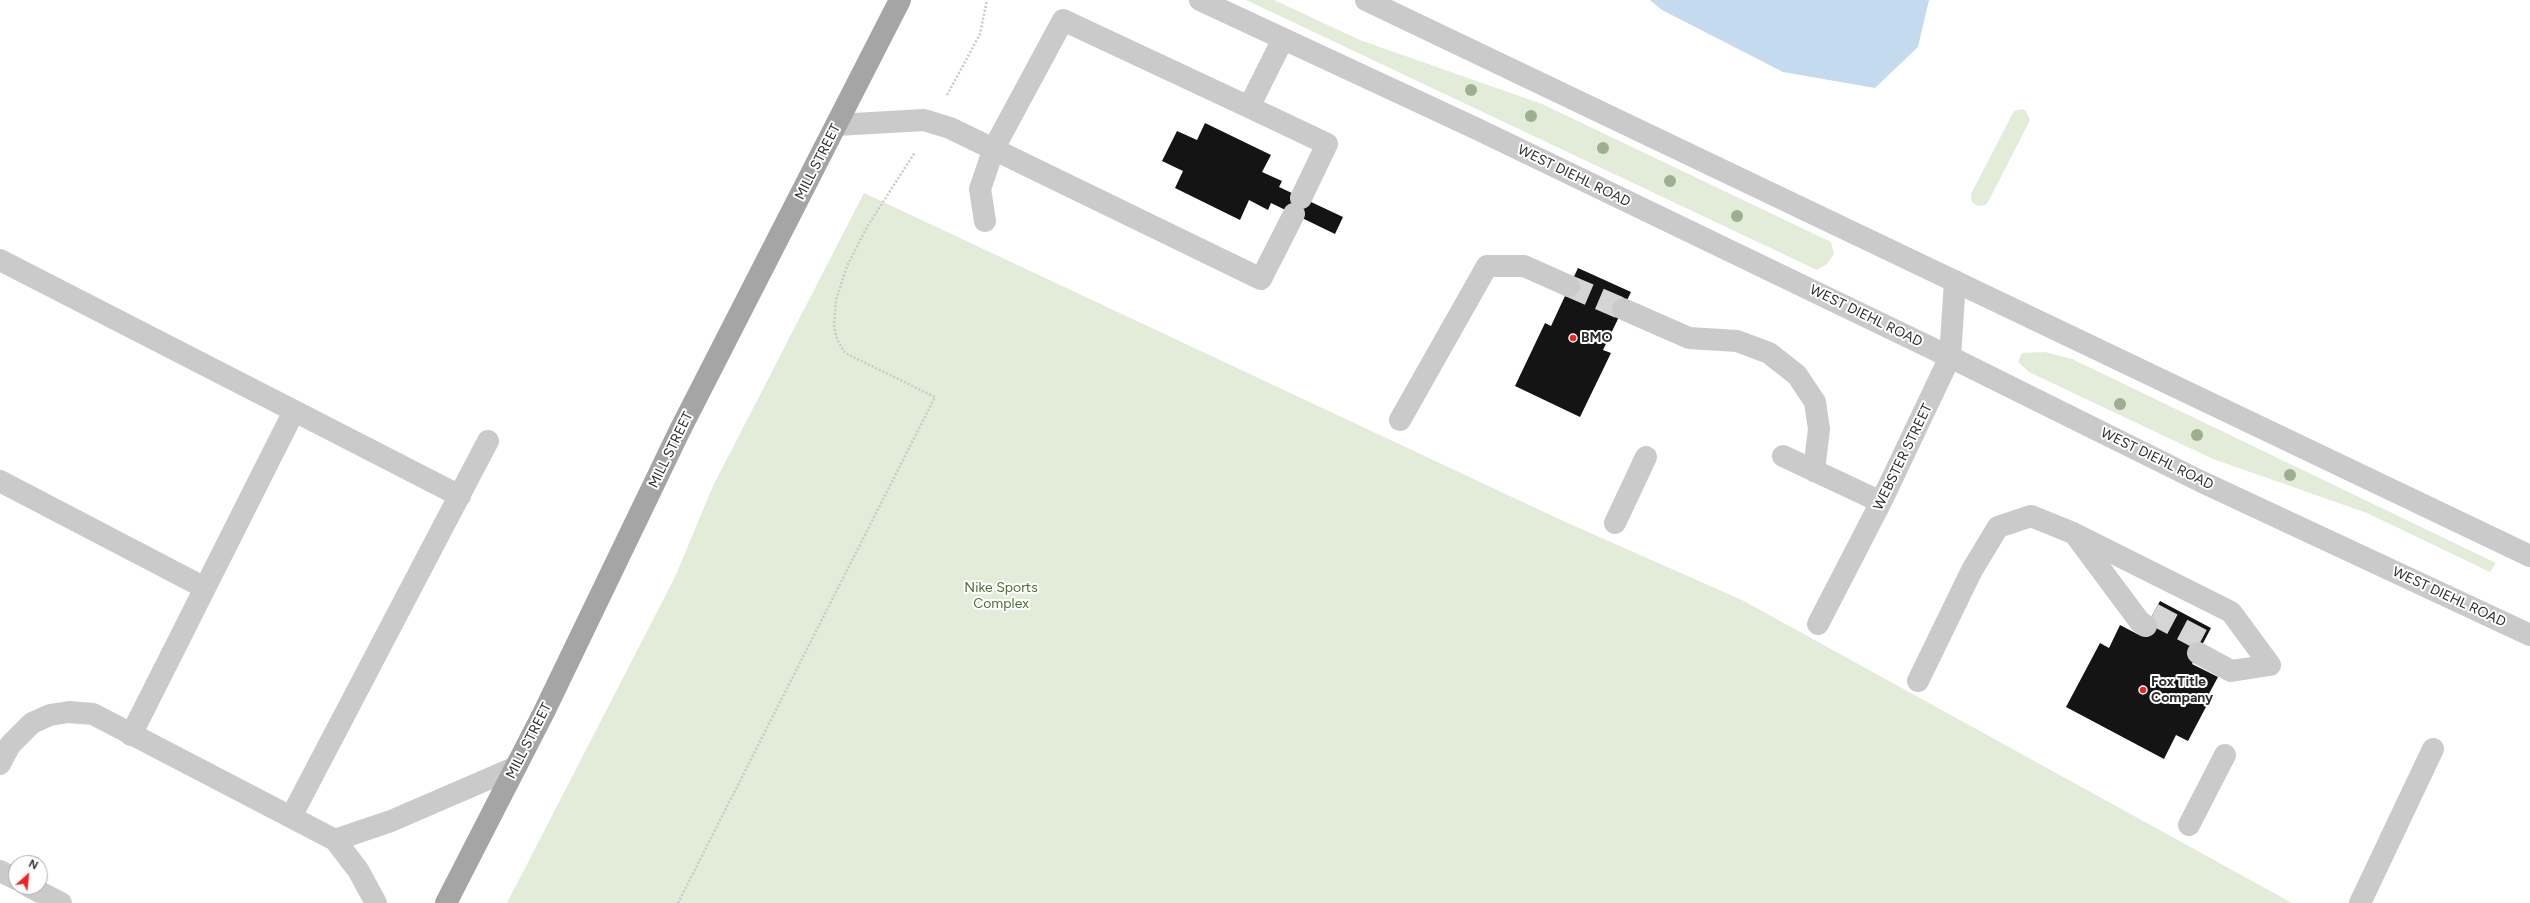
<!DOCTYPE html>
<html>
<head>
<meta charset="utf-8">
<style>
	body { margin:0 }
	#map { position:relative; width:2530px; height:903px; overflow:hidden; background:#fff; font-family:Figtree,sans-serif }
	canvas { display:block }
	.north { position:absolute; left:8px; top:855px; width:40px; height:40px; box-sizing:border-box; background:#fff; border:1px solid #ababab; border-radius:50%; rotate:27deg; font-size:11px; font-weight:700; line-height:16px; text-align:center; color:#2d2d2d }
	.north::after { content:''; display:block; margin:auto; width:14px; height:18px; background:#f32121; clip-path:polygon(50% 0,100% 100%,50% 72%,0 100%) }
</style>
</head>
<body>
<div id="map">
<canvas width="2530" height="903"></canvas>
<div class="north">N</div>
</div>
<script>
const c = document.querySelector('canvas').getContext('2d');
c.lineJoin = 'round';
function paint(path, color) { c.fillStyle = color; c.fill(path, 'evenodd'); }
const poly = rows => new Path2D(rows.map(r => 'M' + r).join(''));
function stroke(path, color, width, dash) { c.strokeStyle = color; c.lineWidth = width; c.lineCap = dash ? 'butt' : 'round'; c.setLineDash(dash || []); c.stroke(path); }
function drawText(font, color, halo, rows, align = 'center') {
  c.font = font + ' Figtree,sans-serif'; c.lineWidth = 4; c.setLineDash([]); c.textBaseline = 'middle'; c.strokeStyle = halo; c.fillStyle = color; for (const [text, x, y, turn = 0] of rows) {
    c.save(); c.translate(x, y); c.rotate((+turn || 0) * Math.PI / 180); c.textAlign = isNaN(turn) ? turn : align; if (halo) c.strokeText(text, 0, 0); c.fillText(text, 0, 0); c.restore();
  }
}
paint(poly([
	[1246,0,1274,0,1360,40,1542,104,1831,242,1834,254,1827,264,1817,270],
	[2022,109,2026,111,2030,120,1988,202,1985,205,1978,206,1972,202,1971,194,2014,111],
	[864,193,1561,520,1742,600,2292,903,507,903,675,577,713,486],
	[2045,352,2072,359,2496,563,2490,572,2367,513,2213,459,2029,372,2018,362,2022,353]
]), '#e2ecd9');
paint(poly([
	[1650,0,1929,0,1918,47,1875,88,1783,72,1662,10]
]), '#c4daee');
paint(poly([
	[1205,123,1271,155,1262,172,1282,181,1279,187,1343,217,1335,234,1271,203,1268,210,1249,200,1240,220,1175,188,1183,171,1162,161,1177,131,1197,140],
	[1578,268,1631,292,1603,350,1611,353,1580,417,1515,386,1545,323,1551,326],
	[2160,601,2211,628,2192,664,2218,677,2204,703,2207,705,2188,741,2176,735,2164,759,2066,707,2100,643,2109,648,2120,625,2141,636]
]), '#141414');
stroke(poly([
	[1569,286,1623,309],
	[2153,614,2204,641]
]), '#d5d5d5', 22, [22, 11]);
stroke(poly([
	[947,95,980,34,987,0],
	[678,903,935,397,845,353,837,339,834,326,836,300,847,266,867,227,915,152]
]), '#cacaca', 2.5, [2, 2]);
stroke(poly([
	[1200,0,1475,128,1950,357,2200,481,2530,635],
	[1366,0,2530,556],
	[1249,107,1327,144,1301,198],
	[837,125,924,120,950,128,1261,279,1294,214],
	[985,221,980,189,994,148,1063,20,1249,107,1283,39],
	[0,260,460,496],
	[1623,309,1689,338,1737,341,1769,353,1797,375,1815,402,1819,429,1814,471],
	[1400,420,1487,266,1524,266,1569,286],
	[1783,456,1881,502],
	[0,481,205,588],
	[1615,523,1646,457],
	[2076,536,2140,622,2146,626],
	[1818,624,1881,502,1950,357,1955,281],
	[2198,653,2231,671,2270,665],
	[1918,681,1972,570,1998,527,2031,516,2073,533,2231,612,2270,665],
	[131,735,294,411],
	[0,764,10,745,32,723,50,715,69,712,93,714,335,840,358,870,376,903],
	[291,817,488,441],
	[2189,825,2225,755],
	[335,840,391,821,516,767],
	[0,871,16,879],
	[30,887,61,903],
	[2360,903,2433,749]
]), '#cacaca', 22);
stroke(poly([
	[446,903,544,712,680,430,900,0]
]), '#a5a5a5', 22);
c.fillStyle = '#9dae91';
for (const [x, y] of [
	[1471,90],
	[1531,116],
	[1603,148],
	[1670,181],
	[1737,216],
	[2120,404],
	[2197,435],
	[2290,475]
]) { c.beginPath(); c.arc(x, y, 6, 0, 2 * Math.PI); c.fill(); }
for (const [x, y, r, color] of [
	[1573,338,4,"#f32121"],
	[2143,690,4,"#f32121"]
]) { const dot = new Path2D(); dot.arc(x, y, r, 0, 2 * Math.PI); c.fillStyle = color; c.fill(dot); stroke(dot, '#fff', 1.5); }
drawText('14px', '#2d2d2d', '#fff', [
	["MILL STREET",818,162,-63],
	["WEST DIEHL ROAD",1574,176,26],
	["WEST DIEHL ROAD",1866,316,26],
	["MILL STREET",671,450,-64],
	["WEBSTER STREET",1903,457,-64],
	["WEST DIEHL ROAD",2157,459,26],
	["WEST DIEHL ROAD",2449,597,25],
	["MILL STREET",529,741,-63]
]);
drawText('bold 14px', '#2d2d2d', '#fff', [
	["BMO",1581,338],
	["Fox Title",2151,682],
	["Company",2151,698]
], 'left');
drawText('14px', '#4c6c37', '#fff', [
	["Nike Sports",1001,588],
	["Complex",1001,604]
]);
</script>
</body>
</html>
